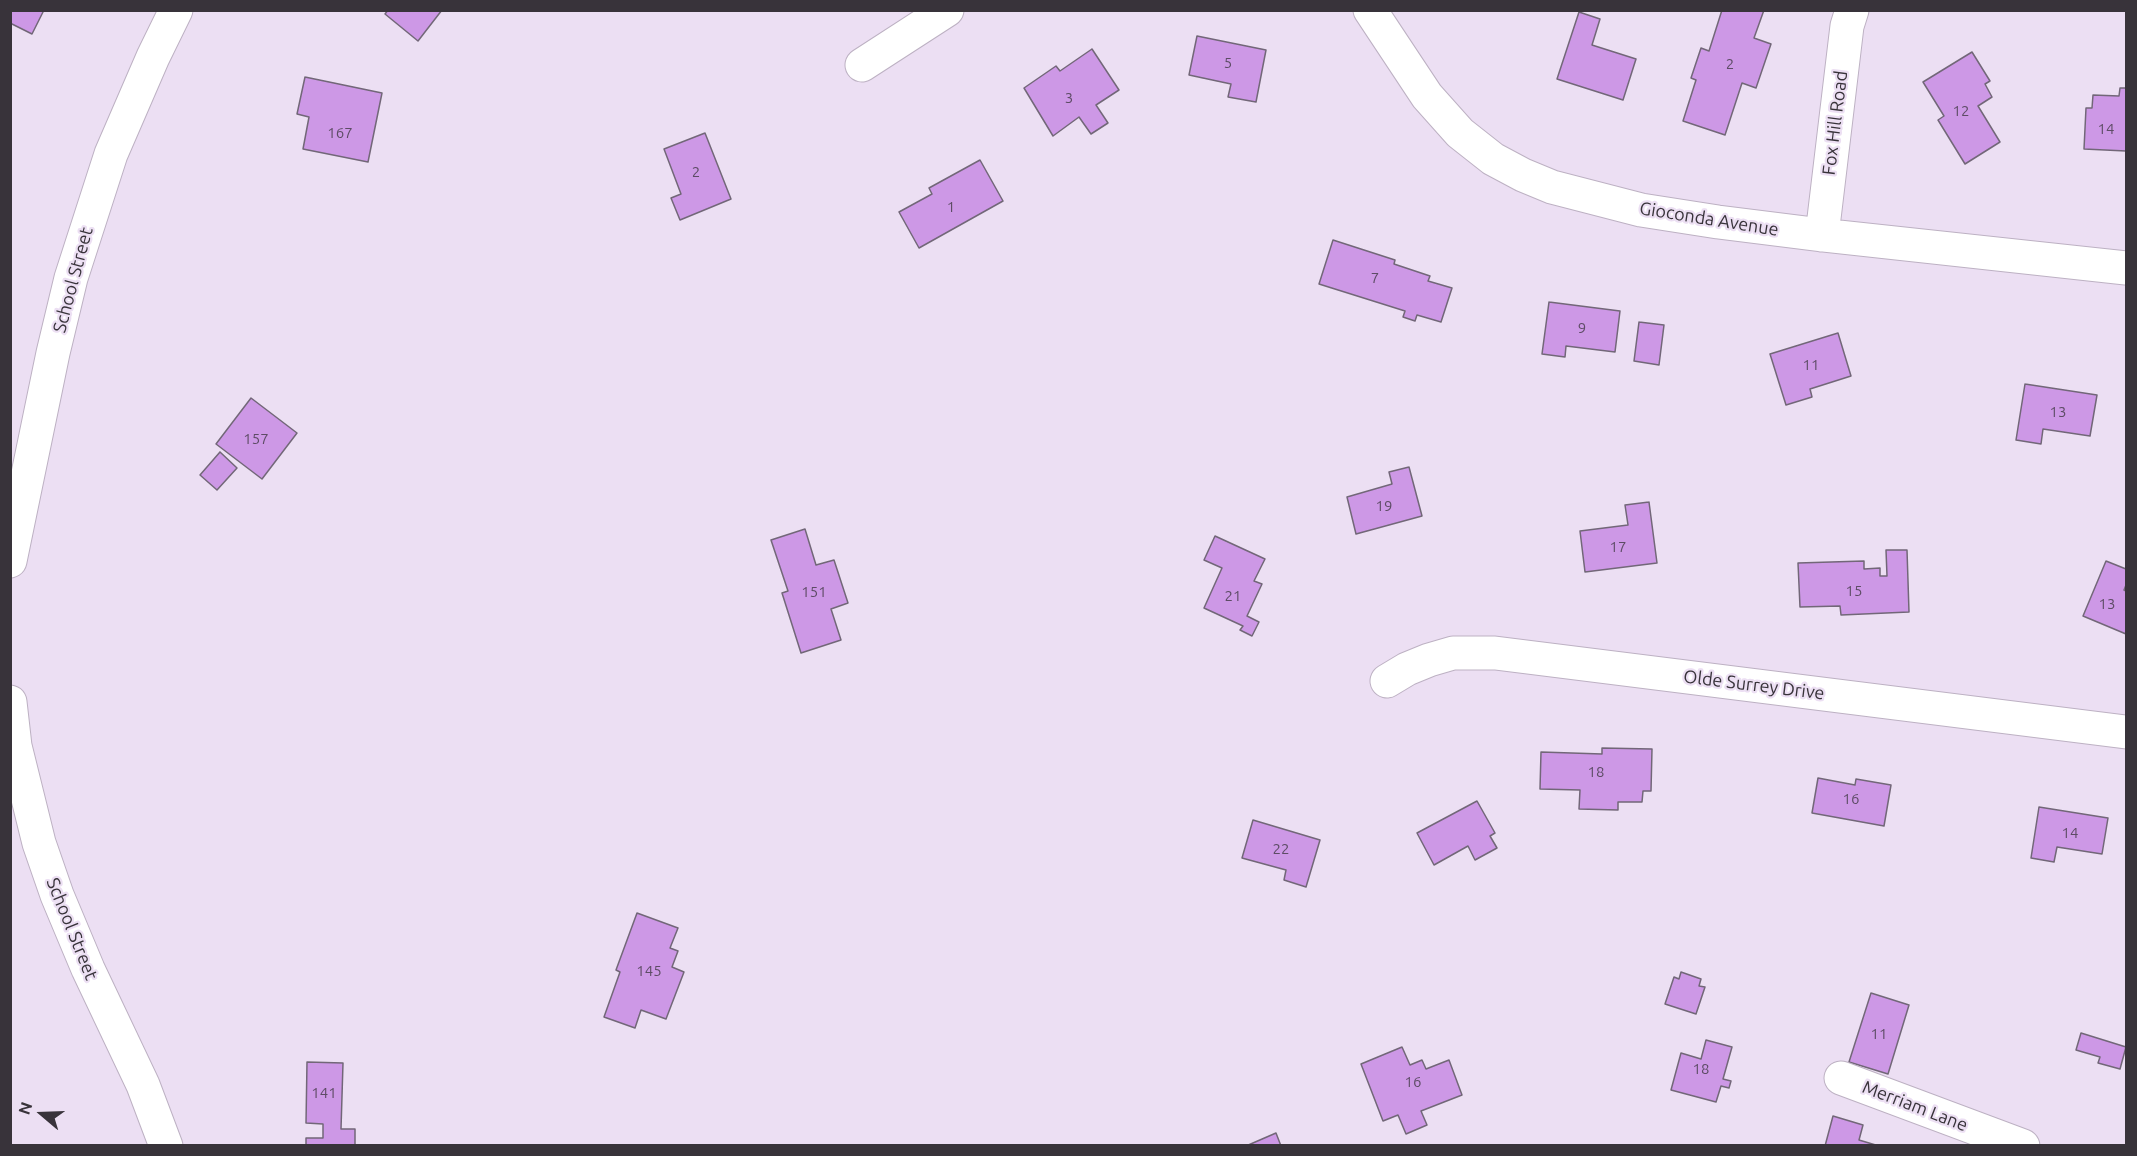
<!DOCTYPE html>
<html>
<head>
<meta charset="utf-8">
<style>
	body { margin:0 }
	#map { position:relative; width:2137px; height:1156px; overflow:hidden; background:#ecdff3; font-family:Ubuntu,sans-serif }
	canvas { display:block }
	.frame { position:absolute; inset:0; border:12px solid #38333a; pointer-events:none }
	.north { position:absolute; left:12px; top:1084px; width:60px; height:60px; -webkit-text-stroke:4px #ecdff3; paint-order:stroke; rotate:289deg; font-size:16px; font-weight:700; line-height:24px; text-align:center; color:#38333a }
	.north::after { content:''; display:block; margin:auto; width:21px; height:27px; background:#38333a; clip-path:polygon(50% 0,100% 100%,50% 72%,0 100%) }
</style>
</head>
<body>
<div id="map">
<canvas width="2137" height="1156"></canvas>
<div class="frame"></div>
<div class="north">N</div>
</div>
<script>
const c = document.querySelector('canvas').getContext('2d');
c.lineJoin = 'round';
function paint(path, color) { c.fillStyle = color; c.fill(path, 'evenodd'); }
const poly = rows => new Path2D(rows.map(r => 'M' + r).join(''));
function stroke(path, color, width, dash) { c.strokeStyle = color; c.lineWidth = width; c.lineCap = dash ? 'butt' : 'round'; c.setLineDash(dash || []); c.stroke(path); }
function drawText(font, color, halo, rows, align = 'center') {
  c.font = font + ' Ubuntu,sans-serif'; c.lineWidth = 4.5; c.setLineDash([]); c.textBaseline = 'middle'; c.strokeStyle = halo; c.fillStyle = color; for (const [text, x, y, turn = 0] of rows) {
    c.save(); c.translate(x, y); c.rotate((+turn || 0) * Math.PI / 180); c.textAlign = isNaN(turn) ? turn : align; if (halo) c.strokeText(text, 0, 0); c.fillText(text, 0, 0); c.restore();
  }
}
const building = poly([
	[10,10,44,10,32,34,10,23,10,10],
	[388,10,442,10,418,41,385,14,388,10],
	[1722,10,1764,10,1754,38,1771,44,1756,88,1742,83,1725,135,1683,121,1696,80,1691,78,1701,48,1709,51,1722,10],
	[1579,12,1600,19,1592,45,1636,59,1623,100,1557,79,1579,12],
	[1197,36,1266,50,1256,102,1228,97,1231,84,1189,75,1197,36],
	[1092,49,1119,90,1096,105,1108,123,1091,134,1079,117,1053,136,1024,88,1056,66,1060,71,1092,49],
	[1972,52,1990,81,1985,84,1992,97,1978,106,2000,142,1965,164,1938,120,1944,116,1923,82,1972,52],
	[305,77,382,93,368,162,303,149,309,117,297,114,305,77],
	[2120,88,2126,88,2126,151,2084,149,2086,108,2092,108,2093,95,2119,96,2120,88],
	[705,133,731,199,680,220,671,198,681,194,664,149,705,133],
	[980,160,1003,201,919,248,899,212,932,194,929,188,980,160],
	[1333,240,1395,260,1394,264,1430,276,1428,281,1452,288,1441,322,1417,315,1415,321,1403,317,1405,311,1319,284,1333,240],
	[1549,302,1620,311,1615,352,1566,346,1565,357,1542,354,1549,302],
	[1639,322,1664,325,1659,365,1634,361,1639,322],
	[1838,333,1851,376,1810,389,1812,397,1786,405,1770,354,1838,333],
	[2025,384,2097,395,2090,436,2043,429,2041,444,2016,440,2025,384],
	[251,398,297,433,262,479,216,444,251,398],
	[220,452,237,468,217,490,200,475,220,452],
	[1409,467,1422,516,1356,534,1347,497,1392,484,1389,472,1409,467],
	[1649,502,1657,563,1585,572,1580,531,1628,525,1625,505,1649,502],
	[805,529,816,565,834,560,848,603,831,609,841,640,801,653,782,593,788,591,771,540,805,529],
	[1215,536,1265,559,1254,581,1262,584,1247,616,1259,622,1252,636,1240,630,1243,626,1204,608,1222,568,1204,560,1215,536],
	[1886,550,1907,550,1909,612,1841,615,1840,606,1800,607,1798,563,1864,561,1864,569,1880,568,1880,576,1887,576,1886,550],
	[2106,561,2126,569,2126,585,2124,590,2126,591,2126,634,2083,616,2106,561],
	[1602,748,1652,749,1651,791,1643,791,1642,802,1618,802,1618,810,1579,809,1580,790,1540,789,1541,752,1602,754,1602,748],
	[1818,778,1855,785,1856,779,1891,785,1884,826,1812,813,1818,778],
	[1477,801,1495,833,1490,836,1497,848,1475,860,1468,846,1434,865,1417,833,1477,801],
	[2039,807,2108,818,2102,854,2057,847,2054,862,2031,858,2039,807],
	[1253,820,1320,840,1306,887,1284,880,1286,870,1242,858,1253,820],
	[637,913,678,928,670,948,678,951,672,967,684,972,666,1019,641,1010,635,1028,604,1017,620,972,616,970,637,913],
	[1681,972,1701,979,1699,986,1705,987,1696,1014,1665,1004,1674,977,1679,979,1681,972],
	[1871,993,1909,1005,1888,1074,1849,1062,1871,993],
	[2081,1033,2126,1047,2120,1069,2098,1063,2100,1057,2076,1050,2081,1033],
	[1706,1040,1732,1047,1723,1079,1731,1081,1729,1088,1721,1086,1716,1102,1671,1090,1681,1053,1701,1059,1706,1040],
	[1402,1047,1410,1065,1422,1060,1426,1069,1449,1060,1462,1095,1421,1111,1427,1125,1406,1134,1398,1115,1383,1121,1361,1064,1402,1047],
	[307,1062,343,1063,341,1129,355,1129,355,1146,306,1146,306,1138,323,1138,323,1124,306,1123,307,1062],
	[1833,1116,1863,1125,1859,1140,1879,1146,1825,1146,1833,1116],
	[1276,1133,1281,1146,1246,1146,1276,1133]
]);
paint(building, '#cd98e6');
stroke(building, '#726778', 1.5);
const street = poly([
	[1370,10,1427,96,1460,133,1493,159,1523,175,1552,187,1641,210,1718,222,1822,235,2126,268],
	[862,65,947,10],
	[1822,235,1847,26,1852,10],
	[1387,681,1407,669,1429,660,1453,653,1495,653,2126,732],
	[1841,1078,2023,1146]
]);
const secondary = poly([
	[10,561,53,353,71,278,111,154,153,57,176,10],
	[10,702,15,746,39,843,57,895,88,969,143,1085,166,1146]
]);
stroke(street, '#bdb1c3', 35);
stroke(secondary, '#bdb1c3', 35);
stroke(street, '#fff', 33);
stroke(secondary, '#fff', 33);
drawText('15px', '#5d4c65', null, [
	["5",1228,63],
	["2",1730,64],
	["3",1069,98],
	["12",1961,111],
	["14",2106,129],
	["167",340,133],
	["2",696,172],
	["1",951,207],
	["7",1375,278],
	["9",1582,328],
	["11",1811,365],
	["13",2058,412],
	["157",256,439],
	["19",1384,506],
	["17",1618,547],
	["15",1854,591],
	["151",814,592],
	["21",1233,596],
	["13",2107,604],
	["18",1596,772],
	["16",1851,799],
	["14",2070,833],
	["22",1281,849],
	["145",649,971],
	["11",1879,1034],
	["18",1701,1069],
	["16",1413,1082],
	["141",324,1093]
]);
drawText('18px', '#38333a', '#ecdff3', [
	["Fox Hill Road",1835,123,-83],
	["Gioconda Avenue",1709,219,9],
	["School Street",73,280,-75],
	["Olde Surrey Drive",1754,685,7],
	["School Street",72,929,68],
	["Merriam Lane",1915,1106,21]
]);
</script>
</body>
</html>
